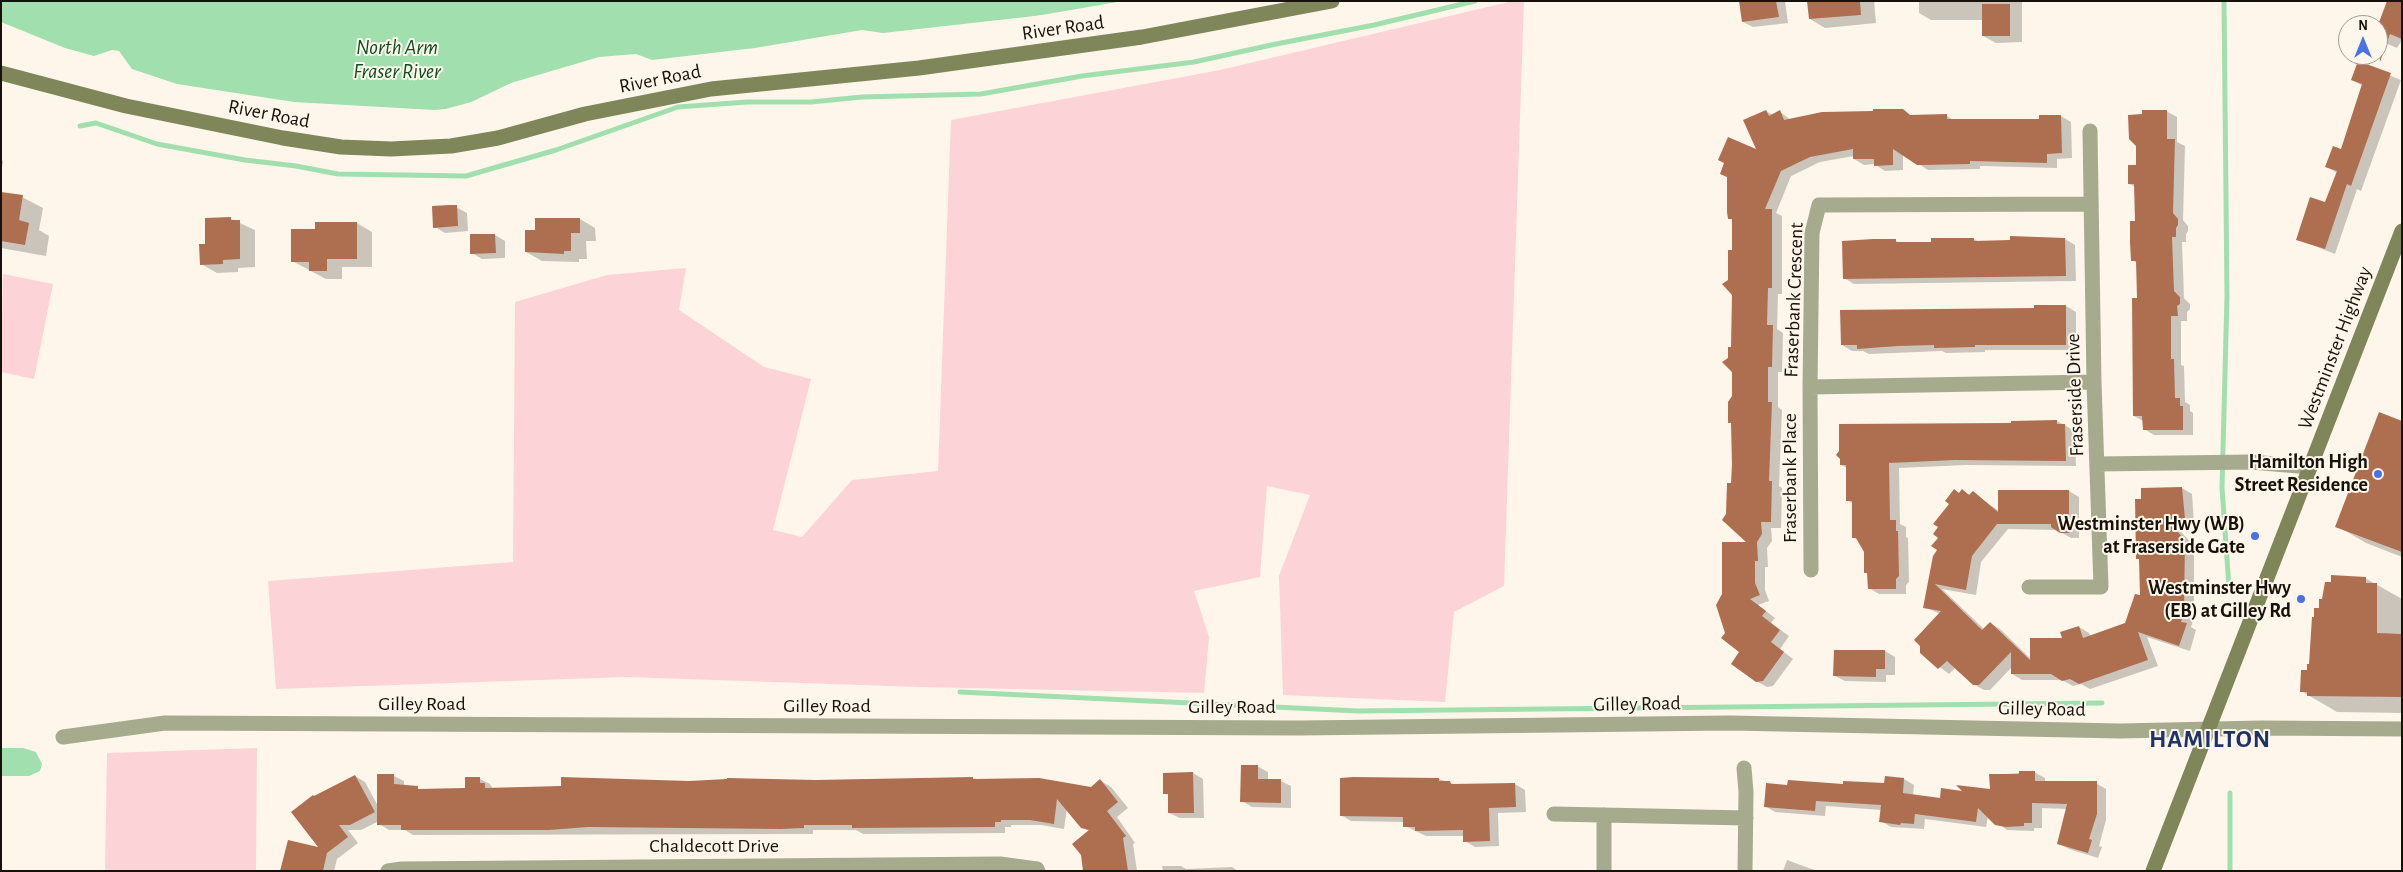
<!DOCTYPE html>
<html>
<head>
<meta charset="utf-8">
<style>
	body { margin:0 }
	#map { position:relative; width:2403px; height:872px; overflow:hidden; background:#fef6ea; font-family:"Alegreya Sans",sans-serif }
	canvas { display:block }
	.frame { position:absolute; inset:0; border:2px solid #16120b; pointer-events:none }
	.north { position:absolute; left:2338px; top:15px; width:50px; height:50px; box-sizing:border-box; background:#fef6ea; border:1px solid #a19b91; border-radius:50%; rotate:0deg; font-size:14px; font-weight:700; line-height:20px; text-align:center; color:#16120b }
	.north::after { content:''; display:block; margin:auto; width:18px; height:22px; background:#4972e5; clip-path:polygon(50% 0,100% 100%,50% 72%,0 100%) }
</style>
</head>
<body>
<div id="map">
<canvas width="2403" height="872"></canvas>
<div class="frame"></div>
<div class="north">N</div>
</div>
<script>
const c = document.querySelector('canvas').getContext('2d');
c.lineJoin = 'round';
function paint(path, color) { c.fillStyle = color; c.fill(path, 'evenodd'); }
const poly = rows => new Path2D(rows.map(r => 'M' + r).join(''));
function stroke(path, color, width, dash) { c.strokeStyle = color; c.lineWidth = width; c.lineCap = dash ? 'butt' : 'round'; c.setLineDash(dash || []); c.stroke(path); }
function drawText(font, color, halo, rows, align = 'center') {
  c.font = font + ' "Alegreya Sans",sans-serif'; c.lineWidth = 4; c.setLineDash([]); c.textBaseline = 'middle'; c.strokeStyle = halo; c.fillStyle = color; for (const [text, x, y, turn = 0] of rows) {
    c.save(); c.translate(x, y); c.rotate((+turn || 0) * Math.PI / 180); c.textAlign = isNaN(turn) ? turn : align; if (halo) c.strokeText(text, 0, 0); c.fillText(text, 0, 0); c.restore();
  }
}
paint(poly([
	[1513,1,1524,1,1504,586,1454,612,1445,702,1283,695,1279,576,1310,495,1267,486,1260,577,1194,591,1209,637,1204,693,918,687,627,677,276,689,268,581,513,562,515,302,607,275,686,268,679,310,764,367,811,379,773,530,802,537,852,480,938,471,951,120,1220,70],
	[3,274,53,284,34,379,1,372],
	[257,748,256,871,105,871,107,753]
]), '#fcd4d8');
paint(poly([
	[1,1,1123,1,1019,19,543,83,404,120,250,105,105,71,1,32],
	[1,748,23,748,36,752,42,764,40,771,29,776,1,776]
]), '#a2dfae');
paint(poly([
	[1088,10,1019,21,543,86,404,123,250,107,104,73,1,35,1,22,65,48,94,56,112,50,119,51,132,69,177,84,294,102,434,110,459,108,511,83,599,57,636,54,652,60,755,48,862,30,883,33]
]), '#fef6ea');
paint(poly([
	[1751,1,1785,1,1788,23,1753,27,1743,22],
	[1808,1,1874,1,1876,23,1825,28,1810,19],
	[1919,1,2022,1,2022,42,1996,43,1983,36,1983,20,1931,20,1919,13],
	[2388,1,2402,1,2402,40,2397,48,2378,40,2378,29],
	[2358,63,2401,80,2361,191,2357,189,2335,254,2297,239,2326,204,2337,173,2327,167,2342,150,2363,86,2352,80],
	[1903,110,1913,117,1947,116,1955,121,2040,120,2061,116,2071,122,2072,158,2057,159,2057,168,1980,166,1980,169,1928,170,1903,154,1903,170,1885,171,1874,164,1864,165,1854,159,1854,156,1820,162,1791,176,1776,213,1782,216,1782,294,1778,294,1777,329,1783,333,1782,372,1778,372,1778,407,1782,410,1779,486,1782,488,1781,528,1771,528,1772,541,1767,548,1768,567,1765,567,1765,590,1769,601,1758,605,1775,618,1771,623,1789,636,1780,649,1793,659,1773,686,1767,687,1756,681,1741,652,1727,633,1749,543,1728,515,1732,484,1733,424,1729,422,1733,396,1733,372,1729,359,1732,348,1733,294,1729,280,1733,252,1733,220,1729,218,1759,151,1766,111,1773,115,1780,112,1791,120],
	[2166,111,2177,117,2177,142,2185,146,2183,220,2188,226,2188,231,2186,234,2186,242,2182,242,2184,298,2190,304,2190,309,2187,312,2187,321,2181,321,2181,365,2184,366,2185,402,2190,405,2190,411,2193,413,2193,435,2154,435,2144,429,2143,421,2134,416,2138,299,2137,263,2132,260,2136,222,2136,187,2129,184],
	[1,160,3,161,1,174],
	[1,193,22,197,43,208,39,230,49,236,46,256,1,248],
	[456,207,467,213,468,231,445,233,435,227],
	[231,219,255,230,255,267,238,268,238,272,217,273,201,264,207,245],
	[580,219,595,228,596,241,586,241,587,259,579,259,579,262,542,261,526,252,536,231],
	[357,223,372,232,372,267,342,267,342,279,326,279,292,261,317,230],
	[495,235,505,241,505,258,482,259,472,253],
	[1974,239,1979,242,2065,239,2075,245,2076,281,1854,284,1844,278,1896,241,1901,244],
	[2066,306,2076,312,2076,350,1985,350,1985,352,1946,353,1942,351,1869,354,1863,351,1852,351,1842,345],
	[2057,421,2075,431,2076,466,1966,465,1899,468,1900,524,1906,527,1906,537,1908,538,1909,582,1906,585,1906,594,1879,594,1869,588,1869,575,1865,572,1865,552,1859,541,1853,537,1853,504,1847,500,1847,468,1841,465,2012,425],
	[2402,422,2402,557,2366,543,2337,526],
	[2182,488,2192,494,2194,524,2174,524,2194,546,2194,618,2191,627,2196,630,2190,651,2147,637,2158,666,2090,689,2081,684,2073,686,2062,680,2022,680,2012,674,2012,667,1990,690,1984,690,1973,684,1956,667,1949,674,1921,653,1940,614,1925,607,1939,550,1939,538,1962,491,1970,495,1973,493,2000,512,2069,491,2079,497,2079,538,2071,538,2057,530,2008,529,1981,562,1976,595,1942,589,1984,629,1990,623,2000,629,2031,659,2079,627,2089,633,2091,637,2126,624,2141,597,2141,560,2138,558],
	[2365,578,2402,599,2402,713,2337,712,2301,691,2310,666,2320,609,2323,600],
	[1885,651,1895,657,1895,675,1886,675,1886,682,1845,681,1835,676],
	[1257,766,1268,772,1268,780,1281,781,1291,786,1291,808,1252,807,1242,801],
	[2034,772,2045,778,2045,782,2096,783,2106,789,2106,820,2099,846,2102,847,2098,858,2069,849,2058,843,2067,809,2042,808,2042,828,2034,828,2034,831,2007,830,1988,816,1986,827,1925,819,1924,829,1891,827,1881,821,1882,810,1826,806,1825,816,1775,812,1765,806,1788,786,1885,785,1886,777,1904,779,1914,785,1913,796,1941,799,1965,792,1991,791,1991,775],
	[1193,773,1203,779,1204,818,1180,818,1169,813,1169,795,1164,793],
	[355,776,365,782,379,808,379,776,394,776,404,781,404,786,422,790,467,789,480,779,490,784,493,789,689,782,972,778,976,780,1091,788,1101,781,1111,787,1128,808,1117,817,1135,843,1133,844,1137,871,1085,871,1089,831,1082,827,1067,808,1064,829,1041,825,1011,825,1011,827,1005,827,1005,833,863,834,856,830,813,830,813,834,792,834,413,835,405,830,389,830,379,824,379,821,361,830,348,830,358,843,337,859,334,871,284,871,321,849,315,797],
	[1439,779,1457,785,1515,784,1525,790,1526,812,1498,813,1499,846,1475,847,1465,841,1465,836,1426,836,1405,826,1404,822,1351,821,1341,815],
	[1787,860,1817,871,1783,871],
	[1162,866,1181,866,1186,869,1232,867,1238,871,1163,871]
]), '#0003');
stroke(poly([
	[2224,1,2227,296,2222,488,2229,587],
	[80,126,96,123,157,144,245,160,296,166,338,174,466,176,556,150,678,107,747,102,811,102,862,97,981,94,1082,76,1194,62,1276,44,1374,25,1475,1],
	[960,692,1358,711,2102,703],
	[2230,793,2230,871]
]), '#a2dfae', 5);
paint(poly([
	[1739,1,1776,1,1779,17,1742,22],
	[1807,1,1860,1,1861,15,1809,19],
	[2387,1,2402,1,2402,39,2390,34,2380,62,2378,25],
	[1982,4,2010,4,2010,36,1982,36],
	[2358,61,2391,73,2351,186,2347,184,2325,249,2296,240,2310,197,2325,202,2337,171,2325,167,2333,146,2341,149,2362,84,2351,80],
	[1873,109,1903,109,1910,115,1947,114,1947,119,2039,119,2039,115,2061,115,2062,153,2047,154,2047,163,1970,161,1970,164,1923,165,1917,165,1893,149,1893,165,1874,166,1874,159,1853,159,1853,149,1810,157,1781,171,1765,209,1772,209,1772,288,1768,288,1767,325,1773,325,1772,367,1768,367,1768,402,1772,402,1769,481,1772,481,1771,522,1761,522,1762,534,1757,542,1758,561,1755,561,1755,583,1760,595,1750,599,1766,611,1762,616,1780,630,1771,642,1784,652,1763,681,1756,682,1731,664,1739,652,1721,638,1725,633,1716,605,1722,594,1722,542,1746,542,1722,520,1726,514,1727,483,1731,483,1732,465,1731,423,1728,423,1728,402,1732,396,1732,372,1722,362,1728,358,1728,347,1731,347,1732,295,1722,284,1728,280,1728,250,1732,250,1732,219,1728,219,1727,212,1727,177,1720,174,1724,163,1718,160,1728,137,1756,149,1743,120,1766,110,1769,116,1780,110,1784,120,1822,112,1873,111],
	[2142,110,2167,110,2167,139,2175,139,2173,213,2178,219,2178,225,2176,228,2176,237,2172,237,2174,291,2180,297,2180,304,2177,306,2178,316,2171,316,2171,359,2174,359,2175,398,2180,398,2180,406,2183,406,2183,430,2143,430,2142,416,2133,416,2132,298,2137,298,2136,261,2131,261,2130,242,2130,221,2135,221,2134,184,2128,184,2128,165,2136,165,2136,146,2129,139,2128,115,2142,114],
	[1,192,23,195,19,220,29,223,25,245,1,241],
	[449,205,457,205,458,226,433,228,432,206],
	[231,217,231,220,240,220,240,259,223,260,223,264,200,265,199,244,205,244,205,218],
	[535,218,580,218,580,233,571,233,571,251,564,251,564,254,525,252,525,230,535,230],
	[315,222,357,222,357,259,327,259,327,271,309,271,309,262,291,262,291,229,315,229],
	[470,234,495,234,496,253,470,254],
	[2010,236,2065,238,2066,276,1843,279,1842,241,1873,239,1896,239,1896,242,1931,242,1931,238,1974,238,1974,241,2010,240],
	[2034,305,2066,305,2066,345,1975,345,1975,347,1934,348,1934,345,1898,346,1857,349,1857,345,1841,345,1840,310,2034,308],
	[2379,412,2402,421,2402,552,2335,527],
	[2057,420,2057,424,2065,424,2066,461,1955,460,1889,463,1890,520,1896,520,1896,531,1898,531,1899,576,1896,579,1896,589,1868,589,1867,573,1864,573,1864,552,1856,538,1852,538,1852,501,1846,501,1846,465,1840,465,1840,459,1836,455,1839,451,1839,424,2011,423,2011,421],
	[2182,487,2185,519,2166,519,2185,540,2184,612,2181,622,2187,623,2179,646,2138,632,2148,660,2079,684,2070,679,2062,681,2051,674,2011,674,2011,652,1979,685,1973,685,1947,661,1938,669,1920,653,1920,646,1914,640,1941,611,1923,608,1933,556,1937,550,1931,546,1938,538,1933,534,1938,527,1933,524,1949,504,1945,501,1954,489,1959,493,1962,489,1969,495,1973,491,1998,512,1998,490,2069,490,2069,533,2060,533,2051,527,2051,524,1997,524,1972,556,1966,590,1935,584,1982,630,1990,622,2030,660,2030,638,2062,638,2060,632,2079,626,2083,638,2125,623,2135,594,2140,595,2139,559,2136,559,2135,499,2141,499,2141,488],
	[2331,575,2366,577,2366,583,2377,583,2377,633,2402,634,2402,697,2307,696,2307,692,2300,692,2301,670,2307,670,2307,664,2309,664,2312,617,2314,617,2314,608,2319,608,2319,599,2322,599,2325,582,2331,582],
	[1834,650,1885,650,1885,669,1876,669,1876,677,1833,676],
	[1241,765,1258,765,1258,779,1281,779,1281,803,1240,802],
	[2019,771,2035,771,2035,781,2097,781,2097,814,2089,839,2092,840,2088,853,2057,844,2067,804,2032,803,2032,823,2024,823,2024,826,2006,827,1995,825,1978,808,1976,822,1915,814,1914,824,1901,823,1900,825,1879,822,1881,805,1816,801,1815,811,1764,807,1766,783,1787,785,1788,780,1843,784,1843,781,1884,783,1885,776,1904,778,1903,793,1940,798,1941,788,1962,791,1956,785,1990,789,1989,774,2019,774],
	[1193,772,1194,813,1168,813,1168,794,1163,794,1163,773],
	[377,774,394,774,394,784,418,786,418,789,465,788,465,777,480,777,480,783,485,783,485,788,561,786,561,777,689,781,727,779,727,778,816,780,973,777,973,779,1039,778,1091,787,1100,779,1118,802,1107,811,1126,836,1123,838,1128,871,1083,871,1081,855,1072,844,1089,830,1081,828,1057,799,1054,824,1030,820,1001,820,1001,822,995,822,995,827,852,828,852,825,804,825,804,828,781,829,588,827,549,830,401,830,401,825,377,825],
	[355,775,375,812,350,825,339,825,348,837,327,853,323,871,280,871,288,840,318,847,291,812,313,795,314,796],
	[1353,777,1439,778,1439,781,1450,781,1451,784,1515,783,1516,807,1489,808,1490,841,1463,842,1463,830,1415,831,1415,827,1403,827,1403,817,1340,816,1340,778]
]), '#ae6e50');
stroke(poly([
	[2091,204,1819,205,1812,233,1810,387,2094,382],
	[1810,387,1811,570],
	[2097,464,2251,462,2310,467],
	[2029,587,2101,587,2094,382,2090,131],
	[63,737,165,723,1299,728,1730,723,2120,731,2261,728,2402,729],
	[1744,768,1746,792,1745,871],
	[1554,814,1746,818],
	[388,871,402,869,1000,864,1037,869,1038,871],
	[1604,871,1604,815]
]), '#a6ab8e', 15);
stroke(poly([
	[1,73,126,106,283,138,341,147,391,149,451,146,498,138,585,114,711,89,919,68,1142,37,1332,1],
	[2153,871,2402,231]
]), '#7f865a', 15);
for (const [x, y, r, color] of [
	[2378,474,5,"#4972e5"],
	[2255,536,5,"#4972e5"],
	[2301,599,5,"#4972e5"]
]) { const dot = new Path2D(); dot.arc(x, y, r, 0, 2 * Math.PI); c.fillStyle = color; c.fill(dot); stroke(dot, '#fef6ea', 2); }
drawText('20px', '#16120b', '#fef6ea', [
	["River Road",1063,28,-8],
	["River Road",660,79,-11],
	["River Road",269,114,11],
	["Fraserbank Crescent",1794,300,-88],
	["Westminster Highway",2335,348,-69],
	["Fraserside Drive",2075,395,-92],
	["Fraserbank Place",1790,478,-90],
	["Gilley Road",422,704],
	["Gilley Road",1637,704,-1],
	["Gilley Road",827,706],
	["Gilley Road",1232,707],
	["Gilley Road",2042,709,1],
	["Chaldecott Drive",714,846]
]);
drawText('bold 20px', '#16120b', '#fef6ea', [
	["Hamilton High",2368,462],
	["Street Residence",2368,485],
	["Westminster Hwy (WB)",2245,524],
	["at Fraserside Gate",2245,547],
	["Westminster Hwy",2291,588],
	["(EB) at Gilley Rd",2291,611]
], 'right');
drawText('italic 21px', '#084f23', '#fef6ea', [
	["North Arm",397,48],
	["Fraser River",397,72]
]);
c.letterSpacing = '1px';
drawText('bold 25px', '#1f336a', '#fef6ea', [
	["HAMILTON",2210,739]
]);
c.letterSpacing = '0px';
</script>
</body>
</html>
